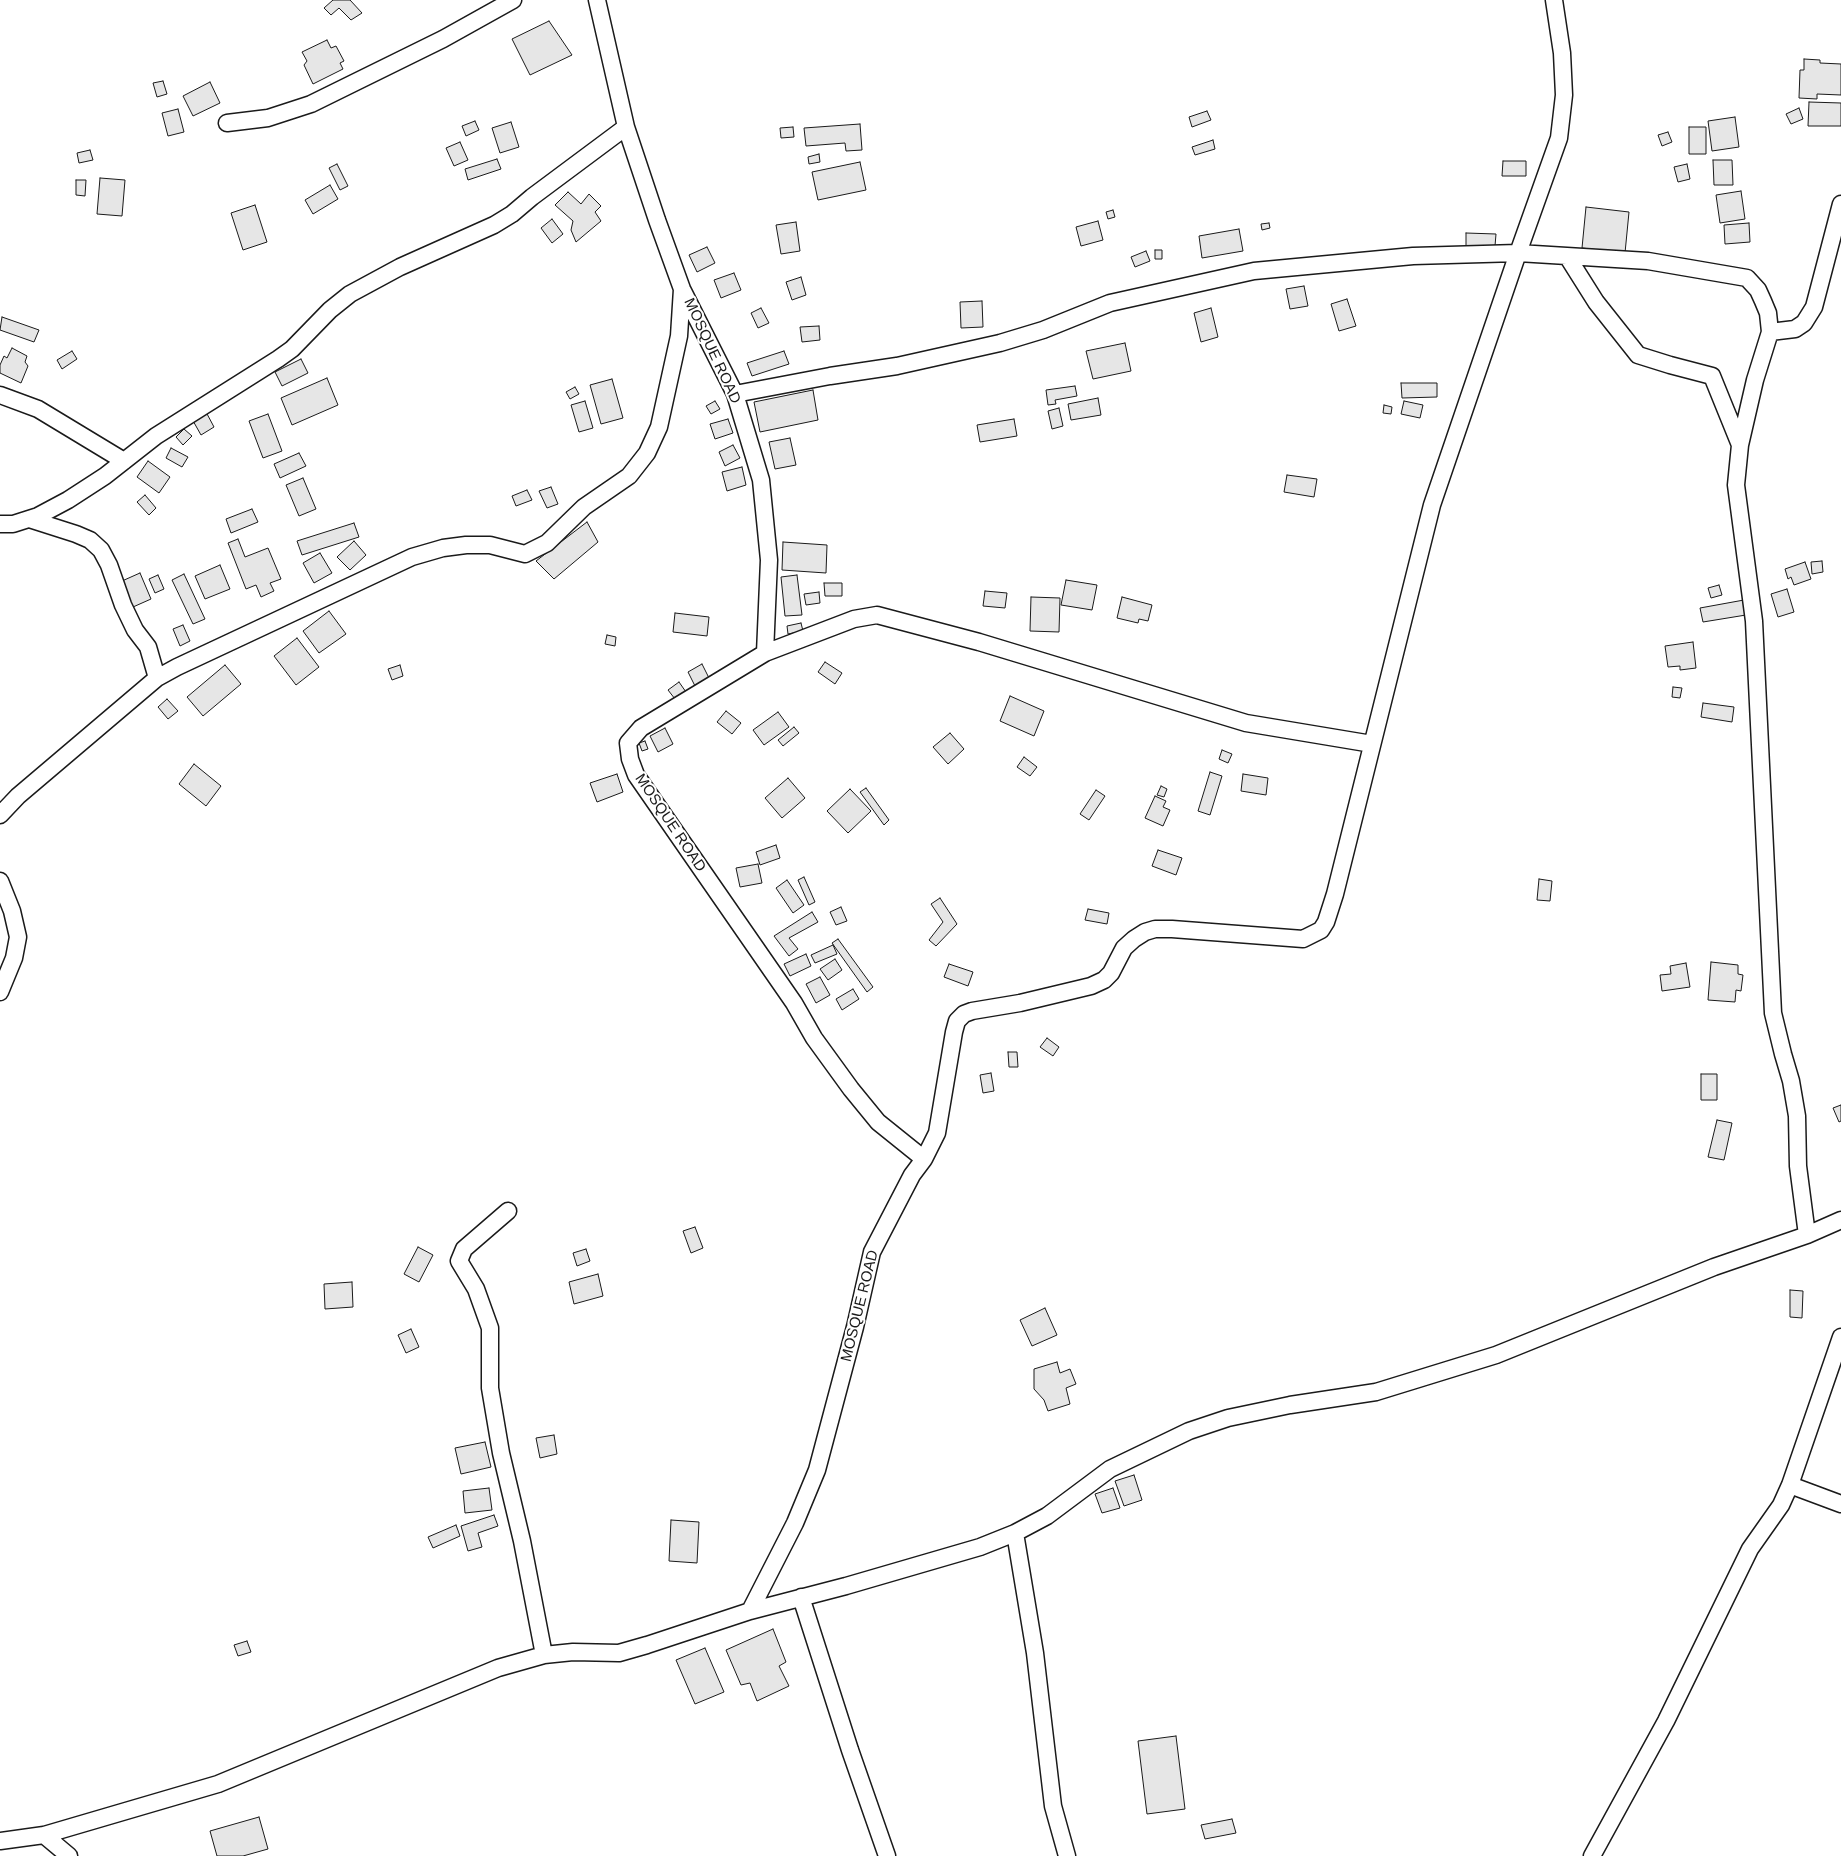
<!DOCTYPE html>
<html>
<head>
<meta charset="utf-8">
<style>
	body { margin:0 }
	canvas { display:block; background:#fff }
</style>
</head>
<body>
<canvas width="1841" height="1856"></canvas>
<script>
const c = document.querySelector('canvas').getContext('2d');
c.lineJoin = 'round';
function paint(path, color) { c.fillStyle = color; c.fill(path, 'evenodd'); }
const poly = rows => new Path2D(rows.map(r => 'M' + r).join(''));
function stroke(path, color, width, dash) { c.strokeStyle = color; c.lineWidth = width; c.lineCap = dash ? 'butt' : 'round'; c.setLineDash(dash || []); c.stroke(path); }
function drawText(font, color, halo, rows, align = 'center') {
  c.font = font + ' Helvetica,sans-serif'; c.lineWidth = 4; c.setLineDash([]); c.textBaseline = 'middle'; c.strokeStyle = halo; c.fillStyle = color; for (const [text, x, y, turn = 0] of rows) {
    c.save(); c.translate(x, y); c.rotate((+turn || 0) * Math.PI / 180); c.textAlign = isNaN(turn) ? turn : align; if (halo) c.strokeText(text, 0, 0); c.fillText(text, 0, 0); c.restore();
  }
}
const building = poly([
	[333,0,350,0,362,13,351,20,339,8,331,15,324,8,333,0],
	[549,21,572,55,530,75,512,39,549,21],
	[327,40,331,48,336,46,344,61,340,63,343,69,313,84,304,65,307,61,302,52,327,40],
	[1804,59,1820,60,1820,63,1841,64,1841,95,1817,94,1817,99,1799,98,1800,70,1804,70,1804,59],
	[163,81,167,94,157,97,153,83,163,81],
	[210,82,220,103,193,116,183,96,210,82],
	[1809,102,1841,103,1841,126,1808,126,1809,102],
	[1799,108,1803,119,1791,124,1786,114,1799,108],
	[178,109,184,132,168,136,162,113,178,109],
	[1207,111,1211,120,1192,127,1189,117,1207,111],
	[1735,117,1739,147,1712,151,1708,121,1735,117],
	[475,121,479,130,466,136,462,126,475,121],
	[511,122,519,147,500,153,492,128,511,122],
	[860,124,862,150,846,151,845,143,806,146,804,128,860,124],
	[793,127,794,137,781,138,780,128,793,127],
	[1689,127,1706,127,1706,154,1689,154,1689,127],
	[1668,132,1672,142,1662,146,1658,135,1668,132],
	[1213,140,1215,149,1195,155,1192,147,1213,140],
	[460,142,468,160,454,166,446,148,460,142],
	[90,150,93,160,79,163,77,153,90,150],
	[819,154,820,162,809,164,808,157,819,154],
	[497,159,501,169,468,180,465,169,497,159],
	[1713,160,1732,160,1733,185,1714,185,1713,160],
	[1503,161,1526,161,1526,176,1502,176,1503,161],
	[860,162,866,190,818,200,812,172,860,162],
	[337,164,348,186,340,190,329,168,337,164],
	[1687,164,1690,179,1678,182,1674,167,1687,164],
	[100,178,125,180,122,216,97,214,100,178],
	[76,180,86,180,85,196,76,195,76,180],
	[330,185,338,199,313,214,305,200,330,185],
	[1741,191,1745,219,1720,223,1716,195,1741,191],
	[568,192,581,204,589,194,601,206,595,212,601,221,576,242,571,230,573,221,555,205,568,192],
	[255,205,267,242,243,250,231,213,255,205],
	[1586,207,1629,212,1625,253,1582,248,1586,207],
	[1113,210,1115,217,1108,219,1106,212,1113,210],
	[552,219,563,234,552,243,541,228,552,219],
	[1098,221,1103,240,1081,246,1076,227,1098,221],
	[796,222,800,251,781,254,776,225,796,222],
	[1269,223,1270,228,1262,230,1261,224,1269,223],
	[1749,223,1750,242,1725,244,1724,225,1749,223],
	[1239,229,1243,251,1202,258,1199,236,1239,229],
	[1466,233,1496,234,1495,246,1478,246,1478,252,1466,252,1466,233],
	[707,247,715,263,697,272,689,255,707,247],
	[1155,250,1162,250,1162,259,1155,259,1155,250],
	[1146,251,1150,261,1135,267,1131,257,1146,251],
	[734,273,741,290,721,298,714,280,734,273],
	[801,277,806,295,792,300,786,282,801,277],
	[1304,286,1308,306,1290,309,1286,289,1304,286],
	[1347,299,1356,326,1339,331,1331,304,1347,299],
	[982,301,983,327,961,328,960,302,982,301],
	[761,308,769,323,758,328,751,313,761,308],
	[1211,308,1218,337,1201,342,1194,313,1211,308],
	[2,317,39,330,34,342,0,330,2,317],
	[819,326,820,340,802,342,800,327,819,326],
	[1125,343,1131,371,1093,379,1086,351,1125,343],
	[12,348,27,356,25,362,28,366,21,383,0,373,0,365,4,356,7,358,12,348],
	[72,351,77,359,62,369,57,360,72,351],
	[784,351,789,364,752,376,747,363,784,351],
	[301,359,308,373,282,386,275,372,301,359],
	[327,378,338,405,292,425,281,398,327,378],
	[612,379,623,418,601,424,590,385,612,379],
	[1401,383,1437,383,1437,397,1402,398,1401,383],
	[1075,386,1077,396,1055,400,1056,404,1048,405,1046,390,1075,386],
	[575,387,579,394,570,399,566,392,575,387],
	[813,390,818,420,760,432,754,402,813,390],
	[1098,398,1101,415,1071,420,1068,404,1098,398],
	[585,401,593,428,579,432,571,405,585,401],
	[715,401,720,409,711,414,706,406,715,401],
	[1404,401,1423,405,1420,418,1401,414,1404,401],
	[1384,405,1392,407,1391,414,1383,413,1384,405],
	[1059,408,1063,426,1052,429,1048,411,1059,408],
	[206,412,214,427,201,435,192,419,206,412],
	[268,414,282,451,263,458,249,421,268,414],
	[728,419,733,433,715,439,710,424,728,419],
	[1014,419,1017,436,980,442,977,425,1014,419],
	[184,429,192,436,183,445,176,437,184,429],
	[790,438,796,465,775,469,769,442,790,438],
	[733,445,740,458,725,466,719,452,733,445],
	[171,448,188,457,182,467,166,458,171,448],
	[299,453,306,466,280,478,274,464,299,453],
	[148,461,170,477,159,493,137,477,148,461],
	[742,467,746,485,727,491,722,472,742,467],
	[1287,475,1317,479,1314,497,1284,492,1287,475],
	[303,478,316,509,299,516,286,485,303,478],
	[551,487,558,504,547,508,539,491,551,487],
	[527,490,532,500,516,506,512,496,527,490],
	[145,495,156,508,149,515,137,502,145,495],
	[252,509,258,522,231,533,226,519,252,509],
	[587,522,598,542,554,579,536,561,587,522],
	[354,523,359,537,302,555,297,541,354,523],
	[238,539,245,557,268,548,281,579,270,583,274,591,261,597,256,585,246,589,228,543,238,539],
	[354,541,366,555,350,570,337,557,354,541],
	[783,542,827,545,826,573,782,570,783,542],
	[320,553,332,573,314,583,303,563,320,553],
	[1822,561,1823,572,1812,574,1811,562,1822,561],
	[1805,562,1811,579,1794,585,1791,577,1788,579,1785,569,1805,562],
	[220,565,230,589,205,599,195,576,220,565],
	[140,573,151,599,133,607,122,581,140,573],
	[184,574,205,619,193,624,172,580,184,574],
	[158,575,164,589,155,593,149,579,158,575],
	[797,575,802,615,785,616,781,577,797,575],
	[1066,580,1097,585,1092,610,1061,605,1066,580],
	[824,583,842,583,842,596,825,596,824,583],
	[1719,585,1722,595,1711,598,1708,588,1719,585],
	[1787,589,1794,612,1778,617,1771,594,1787,589],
	[985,591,1007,593,1005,608,983,606,985,591],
	[819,592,820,603,806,605,804,594,819,592],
	[1031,597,1060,598,1059,632,1030,631,1031,597],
	[1122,597,1152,605,1148,621,1139,619,1138,623,1117,618,1122,597],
	[1744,600,1746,615,1703,622,1700,608,1744,600],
	[329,611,346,634,319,653,303,631,329,611],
	[675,613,709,617,707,636,673,632,675,613],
	[801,623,803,631,788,634,787,626,801,623],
	[183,625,190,641,180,646,173,629,183,625],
	[607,635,616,637,615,646,605,644,607,635],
	[297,638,319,667,296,685,274,656,297,638],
	[1693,642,1696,668,1680,670,1680,666,1668,667,1665,646,1693,642],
	[825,662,842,673,835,684,818,672,825,662],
	[702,664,709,678,695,686,688,672,702,664],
	[225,665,241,684,203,716,187,697,225,665],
	[400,665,403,676,392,680,388,669,400,665],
	[679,682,686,692,675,699,668,690,679,682],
	[1673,687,1682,688,1680,698,1672,697,1673,687],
	[1010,696,1044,711,1034,736,1000,721,1010,696],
	[167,699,178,711,168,719,158,707,167,699],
	[1703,703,1734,707,1732,722,1701,717,1703,703],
	[726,711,741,723,732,734,717,722,726,711],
	[778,712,789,727,764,745,753,730,778,712],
	[794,727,799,733,783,746,778,740,794,727],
	[665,728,673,744,658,752,650,736,665,728],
	[950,733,964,749,948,764,933,747,950,733],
	[645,741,648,749,642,751,639,743,645,741],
	[1222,750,1232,754,1228,763,1219,759,1222,750],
	[1024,757,1037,767,1030,776,1017,767,1024,757],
	[194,764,221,786,206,806,179,784,194,764],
	[1210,772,1222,776,1210,815,1198,811,1210,772],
	[617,774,623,792,597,802,590,783,617,774],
	[1243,774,1268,778,1266,795,1241,791,1243,774],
	[788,778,805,798,782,818,765,798,788,778],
	[1161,786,1167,789,1164,797,1157,795,1161,786],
	[866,788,889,820,884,825,860,792,866,788],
	[850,789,871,811,848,833,827,811,850,789],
	[1096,790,1105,796,1089,820,1080,814,1096,790],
	[1155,796,1166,801,1163,807,1170,810,1163,826,1145,818,1155,796],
	[776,845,780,858,760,865,756,852,776,845],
	[1158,850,1182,858,1176,875,1152,866,1158,850],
	[758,864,762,883,740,887,736,868,758,864],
	[804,877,815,902,809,905,798,880,804,877],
	[1539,879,1552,881,1550,901,1537,900,1539,879],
	[787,880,804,905,793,913,776,888,787,880],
	[940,898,957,924,936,946,929,940,943,922,931,904,940,898],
	[841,907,847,921,836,925,830,912,841,907],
	[1088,909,1109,913,1107,924,1085,920,1088,909],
	[812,912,818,922,789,938,798,949,789,956,774,936,812,912],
	[838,939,873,987,867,992,832,943,838,939],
	[833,945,837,954,815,963,811,955,833,945],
	[806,954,811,966,790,976,784,964,806,954],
	[835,959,842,970,828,980,820,969,835,959],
	[1711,962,1738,965,1738,974,1743,975,1741,991,1736,990,1735,1002,1708,1000,1711,962],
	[1686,963,1690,987,1662,991,1660,975,1671,974,1670,966,1686,963],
	[949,964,973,972,968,986,944,977,949,964],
	[820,977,830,995,816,1003,806,984,820,977],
	[853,989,859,999,842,1010,836,999,853,989],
	[1047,1038,1059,1047,1053,1056,1040,1047,1047,1038],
	[1008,1052,1017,1052,1018,1067,1009,1067,1008,1052],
	[991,1073,994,1091,983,1093,980,1075,991,1073],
	[1701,1074,1717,1074,1717,1100,1701,1100,1701,1074],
	[1841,1105,1841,1121,1839,1122,1833,1108,1841,1105],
	[1717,1120,1732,1123,1724,1160,1708,1157,1717,1120],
	[695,1227,703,1248,691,1253,683,1231,695,1227],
	[418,1247,433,1255,419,1282,404,1274,418,1247],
	[586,1249,590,1261,577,1266,573,1253,586,1249],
	[598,1274,603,1296,574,1304,569,1282,598,1274],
	[352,1282,353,1307,325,1309,324,1284,352,1282],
	[1790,1290,1803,1291,1802,1318,1790,1317,1790,1290],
	[1045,1308,1057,1335,1032,1346,1020,1320,1045,1308],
	[411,1329,419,1347,406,1353,398,1335,411,1329],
	[1057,1362,1060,1373,1070,1369,1076,1384,1066,1388,1070,1404,1048,1411,1044,1400,1034,1389,1034,1369,1057,1362],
	[554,1435,557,1454,540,1458,536,1438,554,1435],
	[485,1442,491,1467,461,1474,455,1448,485,1442],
	[1134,1475,1142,1500,1124,1506,1115,1481,1134,1475],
	[489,1488,492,1510,465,1513,463,1491,489,1488],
	[1113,1488,1120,1508,1102,1513,1095,1494,1113,1488],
	[494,1515,498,1526,478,1533,482,1547,468,1551,461,1526,494,1515],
	[671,1520,699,1522,697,1563,669,1561,671,1520],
	[456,1525,460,1536,433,1548,428,1537,456,1525],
	[773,1629,786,1662,779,1666,789,1686,757,1701,750,1683,741,1685,726,1650,773,1629],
	[247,1641,251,1652,238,1656,234,1645,247,1641],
	[705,1648,724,1692,695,1704,676,1660,705,1648],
	[1176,1736,1185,1809,1147,1814,1138,1741,1176,1736],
	[259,1817,268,1849,243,1856,217,1856,210,1831,259,1817],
	[1232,1819,1236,1833,1205,1839,1201,1825,1232,1819]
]);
paint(building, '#e6e6e6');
stroke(building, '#1a1a1a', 1);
const minor = poly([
	[597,0,626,127,657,220,682,289,735,394,761,480,769,560,765,653,641,728,628,743,630,759,636,775,794,1003,814,1038,851,1089,878,1122,924,1159,912,1175,872,1252,855,1327,817,1470,795,1523,750,1611],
	[227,123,268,118,311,104,443,39,513,0],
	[1567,256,1596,302,1638,355,1670,365,1712,376,1740,445],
	[1770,332,1795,329,1804,323,1814,307,1841,204],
	[735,394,830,376,897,366,1000,343,1043,330,1110,303,1254,271,1413,256,1518,253,1648,261,1747,278,1758,290,1763,301,1768,313,1770,332,1755,380,1740,445,1736,485,1754,621,1773,1013,1783,1054,1791,1081,1797,1116,1798,1166,1807,1235],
	[0,395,38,409,124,461],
	[29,519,76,534,90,540,101,550,109,565,123,605,135,630,148,647,157,678],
	[0,524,13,524,38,516,68,500,105,476,156,436,278,359,292,349,330,310,350,294,400,267,494,225,512,214,532,197,626,127],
	[765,653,854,619,877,615,979,642,1246,723,1372,744],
	[0,815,18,796,157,678,177,667,412,557,443,548,466,545,490,545,525,554,547,543,584,507,629,476,647,453,659,427,679,336,682,289],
	[0,881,12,911,18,937,14,958,0,992],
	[924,1159,937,1133,954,1032,957,1021,964,1014,972,1011,1020,1003,1091,986,1104,980,1111,973,1124,948,1134,939,1145,932,1155,929,1172,929,1303,939,1321,930,1326,922,1335,894,1432,505,1518,253,1559,138,1564,95,1562,53,1554,0],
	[508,1211,464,1249,459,1261,476,1289,490,1328,490,1388,501,1453,522,1541,544,1655],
	[1790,1485,1841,1504],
	[1015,1533,1035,1653,1053,1806,1067,1856],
	[801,1597,850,1750,887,1856],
	[44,1835,69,1856],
	[0,1841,44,1835,218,1784,498,1668,544,1655,573,1652,619,1653,647,1645,750,1611,846,1586,980,1547,1015,1533,1047,1516,1110,1469,1189,1431,1228,1418,1290,1405,1376,1392,1496,1355,1714,1267,1807,1235,1841,1220],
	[1592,1856,1666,1721,1750,1549,1781,1505,1790,1485,1841,1337]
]);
stroke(minor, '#1a1a1a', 19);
stroke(minor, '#fff', 16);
drawText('15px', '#1a1a1a', '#fff', [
	["MOSQUE ROAD",712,351,65],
	["MOSQUE ROAD",670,823,56],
	["MOSQUE ROAD",860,1306,-76]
]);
</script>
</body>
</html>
